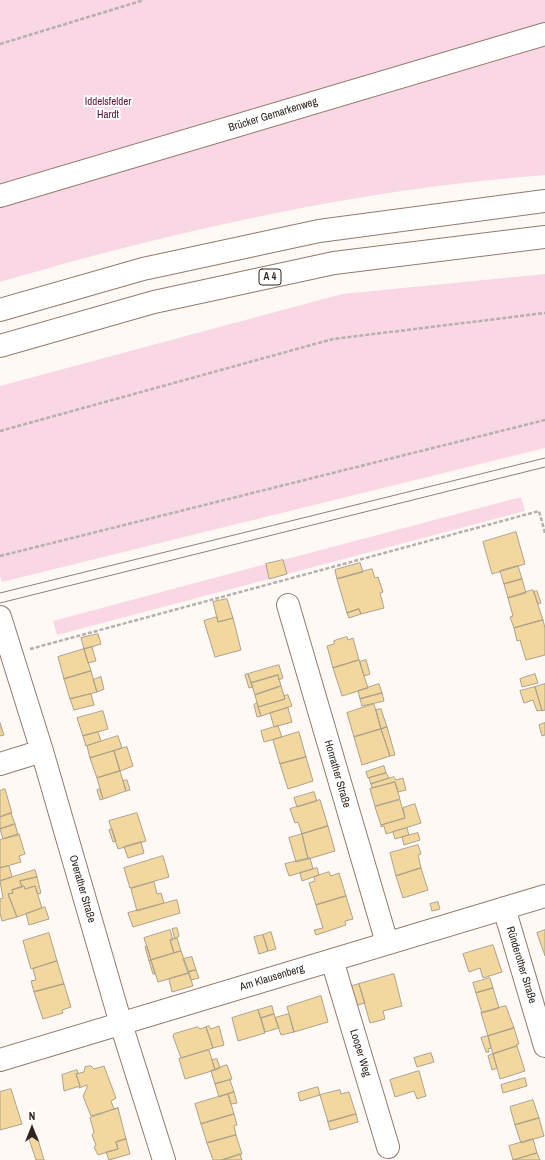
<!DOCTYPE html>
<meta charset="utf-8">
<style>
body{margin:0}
#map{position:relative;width:545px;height:1160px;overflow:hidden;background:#fff9f6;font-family:"Archivo Narrow",sans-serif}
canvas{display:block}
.north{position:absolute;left:12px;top:1108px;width:40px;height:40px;-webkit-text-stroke:3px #fff;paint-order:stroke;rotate:0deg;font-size:11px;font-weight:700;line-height:16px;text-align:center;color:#2d241d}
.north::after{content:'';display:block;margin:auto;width:14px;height:18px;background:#2d241d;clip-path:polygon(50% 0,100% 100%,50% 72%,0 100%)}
</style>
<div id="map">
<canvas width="545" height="1160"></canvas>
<div class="north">N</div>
</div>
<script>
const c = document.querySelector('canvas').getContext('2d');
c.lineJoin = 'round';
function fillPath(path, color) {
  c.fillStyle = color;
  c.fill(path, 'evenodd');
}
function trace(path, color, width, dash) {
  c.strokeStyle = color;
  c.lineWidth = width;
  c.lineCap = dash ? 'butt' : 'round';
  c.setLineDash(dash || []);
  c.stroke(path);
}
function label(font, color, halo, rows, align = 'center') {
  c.font = font + ' "Archivo Narrow",sans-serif';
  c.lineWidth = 4;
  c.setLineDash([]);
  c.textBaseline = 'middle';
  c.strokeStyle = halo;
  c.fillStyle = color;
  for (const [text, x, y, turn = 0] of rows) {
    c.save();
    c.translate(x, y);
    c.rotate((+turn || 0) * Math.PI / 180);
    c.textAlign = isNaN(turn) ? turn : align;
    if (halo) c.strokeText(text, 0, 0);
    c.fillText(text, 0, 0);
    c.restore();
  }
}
fillPath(new Path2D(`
 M0,0H545V175C361,189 177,230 0,282Z
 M545,274V448L2,582L0,576V386L342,294Z
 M521,497L525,511L287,574L283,560Z
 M266,564L269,579L57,635L53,621Z`), '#fad7e5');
const building = new Path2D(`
 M516,532L525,564L492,574L483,542Z
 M283,560L287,574L269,579L266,564Z
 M360,563L363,572L337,579L335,570Z
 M518,566L522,579L504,584L500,571Z
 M372,569L375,578L378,577L383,592L380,593L384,608L361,614L359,609L347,613L337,579Z
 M522,579L526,593L508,598L504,584Z
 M533,590L543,620L514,628L510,617L513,616L508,598Z
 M537,591L541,603L538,604L534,592Z
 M227,599L233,618L218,622L213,602Z
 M359,609L361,614L349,618L347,613Z
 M217,617L218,622L233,618L241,650L215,657L204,621Z
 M543,620L545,628V655L526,660L520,640L517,641L514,628Z
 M98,634L101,644L84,649L81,638Z
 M347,637L348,640L353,638L359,660L333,668L327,646L334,644V641Z
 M92,647L96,661L88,663L84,649Z
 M84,649L91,671L64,679L58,657Z
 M359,660L368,688L342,696L333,668Z
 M366,660L370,674L364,676L360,662Z
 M279,665L283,678L279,680L278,675L251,683L248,674Z
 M91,671L97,692L70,699L64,679Z
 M248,674L253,687L249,688L245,675Z
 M535,674L538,683L522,687L520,679Z
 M278,675L281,686L255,695L251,683Z
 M101,677L104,689L97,692L93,680Z
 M379,684L382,693L360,699L358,691Z
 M545,684V710L542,711L535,687Z
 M281,686L285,699L258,707L255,695Z
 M535,687L542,710L537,711L533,700L524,703L520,691Z
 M382,693L384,701L362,706L360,699Z
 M91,694L94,705L74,710L70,699Z
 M288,695L292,706L261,716L258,707L285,699L284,696Z
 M257,703L261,716L257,717L254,705Z
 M374,704L381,729L354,737L347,713Z
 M288,708L292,722L274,727L270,713Z
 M381,709L387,727L381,729L376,710Z
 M103,711L108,729L83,736L77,718Z
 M0,723L4,735L0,736Z
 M545,723V735L542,736L539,725Z
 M278,726L282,737L264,742L261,731Z
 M387,727L395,755L390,756L381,729Z
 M381,729L390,756L362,765L354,737Z
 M98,732L101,741L86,746L83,736Z
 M299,732L306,757L280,764L273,740Z
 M118,736L122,748L90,758L87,746Z
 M127,747L133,766L120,771L114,751Z
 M114,751L120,771L97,778L90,758Z
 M306,757L313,781L288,789L280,764Z
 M384,766L386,773L368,778L366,772Z
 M120,771L126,791L103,799L97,778Z
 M386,773L389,778L371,784L369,778Z
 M394,777L396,780L403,778L406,790L398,792L395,782L372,788L371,784Z
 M127,780L130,790L126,791L123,781Z
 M395,782L400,799L375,806L370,789Z
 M5,789L12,813L0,817V791Z
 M100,789L103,799L100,800L97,790Z
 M314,792L317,801L297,807L294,798Z
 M320,800L328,826L302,834L298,822L295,823L290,809Z
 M400,800L405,818L381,825L375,807Z
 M415,804L421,823L386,834L384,826L381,827V825L405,818L403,808Z
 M11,813L15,824L0,829V817Z
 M137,813L146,841L118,849L109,821Z
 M15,824L18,835L3,839L0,829Z
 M328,826L335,851L308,859L302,834Z
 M407,828L409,835L395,839L393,832Z
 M112,829L116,841L113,842L109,830Z
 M418,833L420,840L404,845L402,837Z
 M19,834L25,854L19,856L21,862L0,868V840Z
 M302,834L308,859L296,862L289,838Z
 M141,842L144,853L128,858L124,847Z
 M418,845L421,854L418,855L421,868L396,876L390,853Z
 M163,856L169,877L130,888L124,868Z
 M310,858L313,869L289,876L285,864Z
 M9,866L12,877L0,881V868Z
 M317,868L319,875L302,881L300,873Z
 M421,868L428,890L403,898L396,876Z
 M35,870L37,877L20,881L22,887L12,890L13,893L8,894L17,917L2,921L0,913V899L3,898L0,881Z
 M329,872L331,876L339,873L346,896L316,905L309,883L315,881L314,877Z
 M37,877L41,893L38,894L35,886L25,889L24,886L22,887L20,881Z
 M154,882L157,894L161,893L164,903L137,911L131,889Z
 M24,886L25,889L35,886L42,908L17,917L8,894L13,893L12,890Z
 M346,896L353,919L345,921L346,925L316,935L314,930L323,928L316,905Z
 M177,900L180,913L133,927L128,913Z
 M438,902L440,909L432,911L430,904Z
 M45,907L49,919L29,925L26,914Z
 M177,928L179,936L175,939L172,929Z
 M170,930L173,940H170L174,953L151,960L144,938Z
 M545,930V956L537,933Z
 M271,932L276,949L268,951L263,935Z
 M49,933L57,961L31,969L23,941Z
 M263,935L268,951L259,954L254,937Z
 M177,938L181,951L174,953L170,940Z
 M493,945L502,972L483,978L480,968L469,972L463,954Z
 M147,946L151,960L149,961L145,947Z
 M181,951L189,973L158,982L151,960Z
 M192,957L196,970L188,972L183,959Z
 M151,960L155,974H153L149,961Z
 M57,961L64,984L34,992L31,981L36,980L33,969Z
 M196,970L199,978L191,980L188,972Z
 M189,973L193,986L172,992L169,979Z
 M394,974L402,1006L383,1011L385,1019L370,1023L359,984Z
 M490,978L493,988L476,993L473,983Z
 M64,984L71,1007L62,1010L63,1013L43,1019L34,992Z
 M359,984L365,1003L351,1007L345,988Z
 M493,988L499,1008L482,1013L476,993Z
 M321,996L328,1022L294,1032L287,1007Z
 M272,1006L274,1014L261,1018L258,1010Z
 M506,1006L514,1028L488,1036L481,1013Z
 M258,1010L265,1033L238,1041L232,1018Z
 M274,1014L279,1028L265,1032L261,1018Z
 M289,1014L294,1032L281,1035L275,1018Z
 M209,1026L211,1029L219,1026L224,1045L213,1048L206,1027Z
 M198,1027L200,1029L206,1027L213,1048L181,1058L173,1036L174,1034Z
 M514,1028L519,1044H517V1046L493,1054L488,1036Z
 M488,1036L491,1048L488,1049L489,1052H486L481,1038Z
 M517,1046L525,1071L500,1079L493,1054Z
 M209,1050L215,1070L185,1079L179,1059Z
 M431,1053L434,1062L417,1067L414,1058Z
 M493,1054L497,1068L492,1070L488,1056Z
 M217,1059L220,1068L215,1070L212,1060Z
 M227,1065L232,1079L215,1084L211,1071Z
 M91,1066L94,1069L104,1066L116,1098L111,1101L114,1109L118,1108L91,1116L83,1096L87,1088V1085L79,1088L80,1086L76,1074L84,1072L85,1067Z
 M77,1070L78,1073L76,1074L80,1086L64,1091L62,1075Z
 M419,1071L426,1096L417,1099L414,1091L395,1097L390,1080Z
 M525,1078L527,1086L503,1093L501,1085Z
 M230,1080L234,1092L219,1097L215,1084Z
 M318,1087L320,1095L300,1101L298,1093Z
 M11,1089L22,1124L0,1130V1092Z
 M340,1090L341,1094L349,1092L356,1114L328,1122L320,1095Z
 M234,1092L237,1103L231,1104L228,1094Z
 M228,1094L234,1114L201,1124L195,1104Z
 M533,1100L539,1118L515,1125L510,1107Z
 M118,1108L126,1139L116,1142L118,1149L98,1155L94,1147L96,1145L92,1135L94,1132L90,1118Z
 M234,1114L237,1125L234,1126L236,1135L207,1143L201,1124Z
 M356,1114L358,1122L330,1130L328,1122Z
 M539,1118L544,1136L521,1143L515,1125Z
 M236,1135L242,1154L222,1160H213L207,1143Z
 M37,1136L44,1160H36L29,1139Z
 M126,1139L130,1154L109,1160L106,1152L118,1149L116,1142Z
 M533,1139L537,1153L513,1160L509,1146Z
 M537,1153L540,1160H514Z
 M240,1154L242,1160H222Z`);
fillPath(building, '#f2d89f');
trace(building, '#ada189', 1);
const minor = new Path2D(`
 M0,196L545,34
 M288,605L387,943
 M0,617L42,751L121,1024L164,1160
 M0,764L42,751
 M504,908L545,1046
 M332,960L388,1147
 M0,1060L545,896`);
const highway = new Path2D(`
 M0,310L143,269L319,231L545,201
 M0,346L154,302L334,263L545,237`);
trace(minor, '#927b6b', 24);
trace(highway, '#927b6b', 24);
trace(new Path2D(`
 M0,44L144,0
 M0,431L333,339L545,313
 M0,556L545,420
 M30,649L539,511L545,533`), '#b6afab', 2.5, [4, 2]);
trace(minor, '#fff', 22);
trace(highway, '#fff', 22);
trace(new Path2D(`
 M0,593L545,458
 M0,603L545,467`), '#88807b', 1);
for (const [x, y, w] of [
 [270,277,22]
]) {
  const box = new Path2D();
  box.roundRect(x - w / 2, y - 8, w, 16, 3);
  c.fillStyle = '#fff';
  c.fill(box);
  trace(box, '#2d241d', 1);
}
label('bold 10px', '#2d241d', null, [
 ["A 4",270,277]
]);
label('11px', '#581137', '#fff', [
 ["Iddelsfelder",108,102],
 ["Hardt",108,115]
]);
label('11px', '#2d241d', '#fff', [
 ["Brücker Gemarkenweg",273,115,-17],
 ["Honrather Straße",337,774,74],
 ["Overather Straße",82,889,74],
 ["Ründerother Straße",521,965,73],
 ["Am Klausenberg",272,978,-17],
 ["Looper Weg",360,1053,73]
]);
</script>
